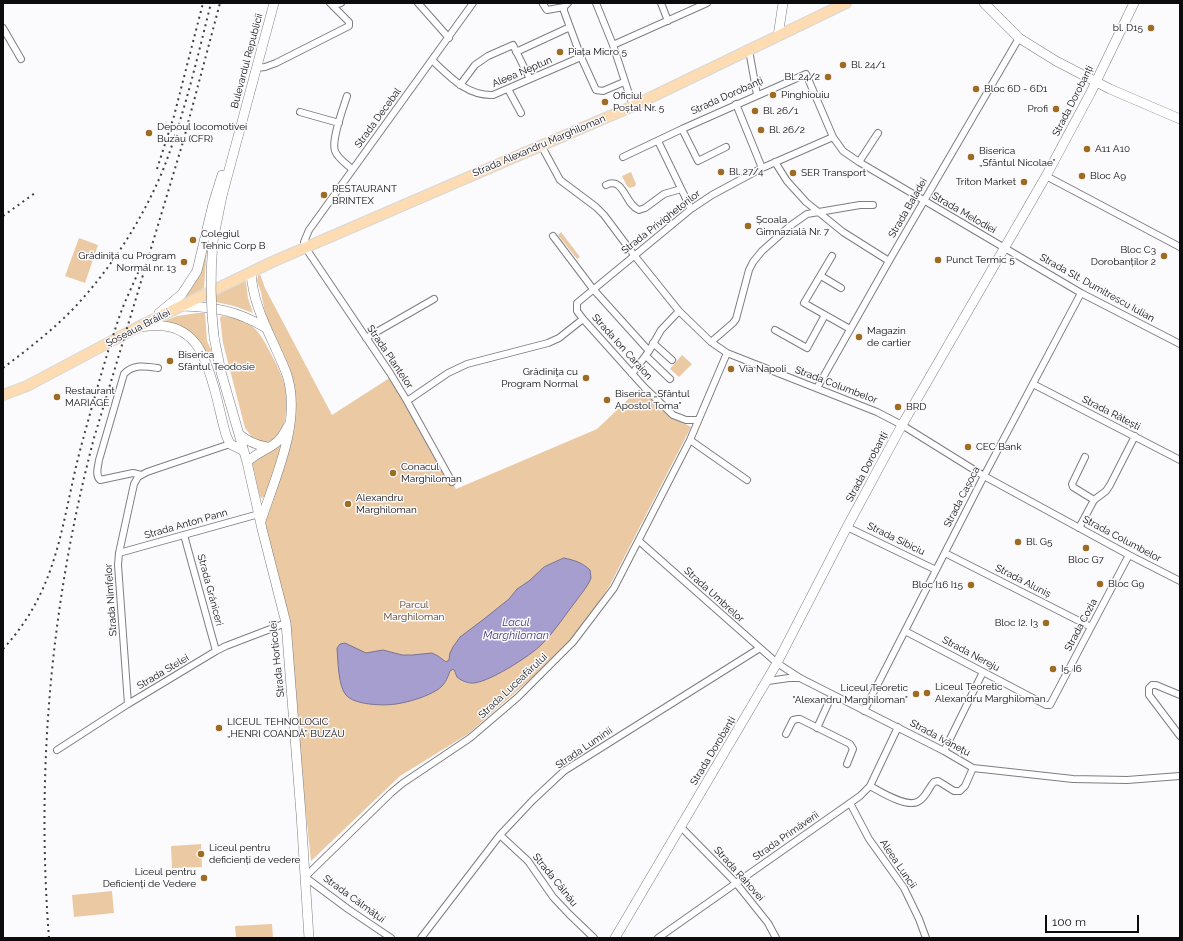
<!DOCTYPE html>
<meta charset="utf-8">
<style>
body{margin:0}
#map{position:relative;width:1183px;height:941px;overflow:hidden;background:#fbfbfe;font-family:Raleway,sans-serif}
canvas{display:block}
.frame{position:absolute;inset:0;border:4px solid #0c0c0d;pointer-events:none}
.scale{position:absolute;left:1045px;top:915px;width:94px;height:18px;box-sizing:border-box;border:2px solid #0c0c0d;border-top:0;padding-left:5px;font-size:12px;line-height:14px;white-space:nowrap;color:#0c0c0d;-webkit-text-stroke:3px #fbfbfe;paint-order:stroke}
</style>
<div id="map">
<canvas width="1183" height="941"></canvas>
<div class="frame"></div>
<div class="scale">100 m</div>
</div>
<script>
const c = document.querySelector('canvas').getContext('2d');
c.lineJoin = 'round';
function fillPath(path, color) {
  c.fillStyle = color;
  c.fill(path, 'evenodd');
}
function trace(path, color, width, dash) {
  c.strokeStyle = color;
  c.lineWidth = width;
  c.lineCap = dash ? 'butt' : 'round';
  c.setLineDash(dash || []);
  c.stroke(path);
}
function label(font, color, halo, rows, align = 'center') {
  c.font = font + ' Raleway,sans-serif';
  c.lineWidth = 3;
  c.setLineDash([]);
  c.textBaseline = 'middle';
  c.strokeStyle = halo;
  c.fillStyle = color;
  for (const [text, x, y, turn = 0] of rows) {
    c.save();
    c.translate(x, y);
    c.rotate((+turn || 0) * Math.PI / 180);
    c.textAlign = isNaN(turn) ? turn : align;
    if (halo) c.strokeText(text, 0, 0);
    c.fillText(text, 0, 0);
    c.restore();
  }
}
fillPath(new Path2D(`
 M631,172L636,184L635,186L630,188L627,186L622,176Z
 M208,232L204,288L185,298L183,297Z
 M561,232L580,257L577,259L558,235Z
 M79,238L98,245L85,283L65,276Z
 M260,274L265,288L332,415L391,377L456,489L597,429L639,389L650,395L673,417L691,427L610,585L573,642L468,734L400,776L311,861L286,623L262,529L291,406L280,359L264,308L261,292L257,281L258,276Z
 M244,281L246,282L248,298L253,313L234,306L216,302V295Z
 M197,313H205L207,341L215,358L219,378L212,357L205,351L199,341L162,322L177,316Z
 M221,316C232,317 244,320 253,327C260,333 266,344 270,352C283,376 290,391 285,419C284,425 283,431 279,436C276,439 270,442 266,444L255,441L245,428L223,343L220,318Z
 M682,355L692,364L679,377L670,369Z
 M283,444L265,497L261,498L259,493L252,461C262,454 274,450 283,444Z
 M201,844L202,867L172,868L171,846Z
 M112,891L114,913L74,917L72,895Z
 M272,924L273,938H236L235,926Z`), '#ebcaa3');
const water = new Path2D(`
 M564,558C574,560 583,563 590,570L591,578C588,586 581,594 576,601C565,615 555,631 542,644C532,655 485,685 471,683C467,683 460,680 457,677C455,673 456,672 453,669L450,671C447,679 445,685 437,690C426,697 409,702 396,704C384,706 354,705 346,695C338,686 338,660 337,648L340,644L345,643L366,653L383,650L402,655H412L432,653L438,656L446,662L449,660L450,653L453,647L460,637L484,619L509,599L517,589L529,581L544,567Z`);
fillPath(water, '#a79ed0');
trace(water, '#787296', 1);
const street = new Path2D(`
 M418,3L449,38
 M568,3L564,7V11L581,57L596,90L603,91L624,82
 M596,3L613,45L633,106
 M661,3L668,21
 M543,4L547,10L564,7
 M333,6L341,3
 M3,28L21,59
 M613,45L707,3
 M749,50L757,95
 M516,52L570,27
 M432,60C450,77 467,96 493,95L581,57
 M257,68L265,67L276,63L349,26V22L330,3
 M460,85L475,65L488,56L513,45L530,79
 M508,89L521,113
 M347,96C343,109 331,140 335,151C338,159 347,164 352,169
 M736,104L762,168
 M300,112L339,123
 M682,129L698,161L726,147
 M658,141L691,209
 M541,145L560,180L596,207L604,215L634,255L679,311L711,342L727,353L877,412L902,425L984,476L1129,555L1180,581
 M623,157L682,129L806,74L833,137L843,151L859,162L1081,293L1180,344
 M775,162L787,181L806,202L843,232L889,261
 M859,162L878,133
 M1046,176L1180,247
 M606,185C624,176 625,205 639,210L645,208L664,194L681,189
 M553,236L593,289L649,351
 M832,256L804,303L850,329
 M821,276L841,288
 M775,330L807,348L825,315
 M366,338L434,299
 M711,342L733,323L736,319L749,270L753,262L762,251L790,226L807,214L860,205H873
 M653,343L672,360
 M646,356L670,379
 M632,374L649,351L661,330L679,311
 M1033,384L1180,460
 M817,388L889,261L1019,38
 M407,401L448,373L467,364L548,343L559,338L583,319
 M698,420H686L673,415L644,387L583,319L577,311V303L691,209L712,195L762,168L833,137
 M690,440L747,480
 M1085,457L1072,484L1073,487L1094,500
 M141,475L133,473L100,480C95,475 98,467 99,460L124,374C133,364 145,366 158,368
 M452,482L407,401L390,373L305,247L304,242L309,230L473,3
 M847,527L936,570
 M1079,528L1094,500L1106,491L1110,485L1135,436
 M184,535L216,651
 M639,541L777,663L800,678L944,751L973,768L1073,779L1127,780L1180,776
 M119,553L259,514
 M945,553L1091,627
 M905,631L1046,705H1050L1129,555
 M768,681L789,678H800
 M1180,695L1156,685H1152L1149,688V695L1180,736
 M128,704L118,565L119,553L134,484L138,477L147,472L230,444
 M864,711L984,476L1081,293
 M817,728L832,695
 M786,734L793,720L798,719H800L850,744L853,749L847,764
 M57,750L128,704L216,651L226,646L286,623
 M944,751L983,672
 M870,786C881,792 908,809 919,801C926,797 929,787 934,782L938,781L954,791H960L965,786L973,768
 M850,803L869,839L904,888L919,919L926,938
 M681,827L736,883L768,923L776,938
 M500,835L528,861L553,897L569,914L594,938
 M391,938L348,909L305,877L391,793L403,783L470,738L518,697L573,642L614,588L690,440L727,353
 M421,938L500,835L533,800L564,771L760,648
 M658,938L860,796L870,786L898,727`);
const secondary = new Path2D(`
 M984,3L1019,38L1056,61L1110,89L1180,119
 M778,36L783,3
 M213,241L222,196L274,3
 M251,272C253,310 274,340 287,375C302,422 275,477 261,521
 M180,306C214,307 236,310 266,328
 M159,313L182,294L197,271L213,204L222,175
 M139,327C147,326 156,325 164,326C199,330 207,363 215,391C219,406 222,421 226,435L230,444L244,451
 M214,337L221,372L247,462L262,529L286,623L301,814L309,938
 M239,434C248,442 256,445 267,447
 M247,462C256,453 267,450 277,442C282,438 285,432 288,426
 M615,938L777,663L847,527L902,425L1046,176L1091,92L1134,3`);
const primary = new Path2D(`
 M3,395L27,386L138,327L272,262L633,106L846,3`);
trace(street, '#7e7d82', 8);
trace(secondary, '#7e7d82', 10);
trace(primary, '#d8d8d8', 12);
trace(street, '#fff', 6);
trace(secondary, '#fff', 9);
trace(primary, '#fddcb3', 10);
trace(new Path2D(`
 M157,169L174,116L203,3
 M3,216L35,193
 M3,368C28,349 53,330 75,307C112,267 142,220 163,170C184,116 197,59 211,3
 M3,649C61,586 61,520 82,443C94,399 106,355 121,312C127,296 135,281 141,265
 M49,938C36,770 51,601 94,438L183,142L220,3`), '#404042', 2, [2, 4]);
const secondaryBridge = new Path2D(`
 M213,241C210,276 210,302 214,337`);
trace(secondaryBridge, '#7e7d82', 10, []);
trace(secondaryBridge, '#fff', 9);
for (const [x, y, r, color] of [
 [1151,28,4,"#9e6b21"],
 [560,52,4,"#9e6b21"],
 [843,65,4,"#9e6b21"],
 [828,77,4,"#9e6b21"],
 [976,89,4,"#9e6b21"],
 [773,95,4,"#9e6b21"],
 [605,102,4,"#9e6b21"],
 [1056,109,4,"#9e6b21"],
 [755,111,4,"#9e6b21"],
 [761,130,4,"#9e6b21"],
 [149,133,4,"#9e6b21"],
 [1087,149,4,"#9e6b21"],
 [971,157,4,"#9e6b21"],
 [721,172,4,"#9e6b21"],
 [793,173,4,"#9e6b21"],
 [1082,176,4,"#9e6b21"],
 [1024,182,4,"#9e6b21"],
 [324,195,4,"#9e6b21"],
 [748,226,4,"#9e6b21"],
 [193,240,4,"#9e6b21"],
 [1164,256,4,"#9e6b21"],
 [938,260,4,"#9e6b21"],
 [184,262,4,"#9e6b21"],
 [859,337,4,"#9e6b21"],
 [170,361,4,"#9e6b21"],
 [731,369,4,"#9e6b21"],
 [586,378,4,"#9e6b21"],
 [57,397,4,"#9e6b21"],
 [607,400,4,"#9e6b21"],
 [898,407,4,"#9e6b21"],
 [968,447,4,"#9e6b21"],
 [393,473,4,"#9e6b21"],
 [348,504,4,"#9e6b21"],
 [1018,542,4,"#9e6b21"],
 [1086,548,4,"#9e6b21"],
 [1100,584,4,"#9e6b21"],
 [971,585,4,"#9e6b21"],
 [1046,623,4,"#9e6b21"],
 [1053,669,4,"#9e6b21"],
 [927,693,4,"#9e6b21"],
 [916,694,4,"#9e6b21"],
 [219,728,4,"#9e6b21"],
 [201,854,4,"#9e6b21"],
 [204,878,4,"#9e6b21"]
]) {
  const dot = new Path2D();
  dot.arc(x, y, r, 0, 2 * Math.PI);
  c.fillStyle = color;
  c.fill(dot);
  trace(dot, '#fbfbfe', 1.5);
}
label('10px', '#0c0c0d', '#fbfbfe', [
 ["bl. D15",1143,28,"right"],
 ["Piața Micro 5",568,52],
 ["Bl. 24/1",851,65],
 ["Bl. 24/2",820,77,"right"],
 ["Bloc 6D - 6D1",984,89],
 ["Pinghiouiu",781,95],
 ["Oficiul",613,96],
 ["Poștal Nr. 5",613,108],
 ["Profi",1048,109,"right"],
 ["Bl. 26/1",763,111],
 ["Depoul locomotivei",157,127],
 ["Buzău (CFR)",157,139],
 ["Bl. 26/2",769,130],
 ["A11 A10",1095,149],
 ["Biserica",979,151],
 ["„Sfântul Nicolae\"",979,163],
 ["Bl. 27/4",729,172],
 ["SER Transport",801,173],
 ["Bloc A9",1090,176],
 ["Triton Market",1016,182,"right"],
 ["RESTAURANT",332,189],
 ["BRINTEX",332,201],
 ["Școala",756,220],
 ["Gimnazială Nr. 7",756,232],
 ["Colegiul",201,234],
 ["Tehnic Corp B",201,246],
 ["Bloc C3",1156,250,"right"],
 ["Dorobanților 2",1156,262,"right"],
 ["Grădinița cu Program",176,256,"right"],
 ["Normal nr. 13",176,268,"right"],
 ["Punct Termic 5",946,260],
 ["Magazin",867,331],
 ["de cartier",867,343],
 ["Biserica",178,355],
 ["Sfântul Teodosie",178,367],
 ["Via Napoli",739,369],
 ["Grădiniţa cu",578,372,"right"],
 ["Program Normal",578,384,"right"],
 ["Restaurant",65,391],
 ["MARIAGE",65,403],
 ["Biserica „Sfântul",615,394],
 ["Apostol Toma\"",615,406],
 ["BRD",906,407],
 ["CEC Bank",976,447],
 ["Conacul",401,467],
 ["Marghiloman",401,479],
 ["Alexandru",356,498],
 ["Marghiloman",356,510],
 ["Bl. G5",1026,542],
 ["Bloc G7",1086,560,"center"],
 ["Bloc G9",1108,584],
 ["Bloc I16 I15",963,585,"right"],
 ["Bloc I2. I3",1038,623,"right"],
 ["I5. I6",1061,669],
 ["Liceul Teoretic",935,687],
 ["Alexandru Marghiloman",935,699],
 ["Liceul Teoretic",908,688,"right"],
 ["\"Alexandru Marghiloman\"",908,700,"right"],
 ["LICEUL TEHNOLOGIC",227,722],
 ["„HENRI COANDĂ” BUZĂU",227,734],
 ["Liceul pentru",209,848],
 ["deficienți de vedere",209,860],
 ["Liceul pentru",196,872,"right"],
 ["Deficienți de Vedere",196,884,"right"]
], 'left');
label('10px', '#0c0c0d', '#fbfbfe', [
 ["Bulevardul Republicii",247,61,-75],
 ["Aleea Neptun",522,72,-23],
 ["Strada Dorobanți",727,96,-24],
 ["Strada Dorobanți",1073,101,-63],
 ["Strada Decebal",378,118,-54],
 ["Strada Alexandru Marghiloman",539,146,-23],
 ["Strada Baladei",908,208,-60],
 ["Strada Melodiei",964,213,30],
 ["Strada Privighetorilor",661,222,-38],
 ["Strada Slt. Dumitrescu Iulian",1097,288,29],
 ["Șoseaua Brăilei",138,328,-27],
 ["Strada Ion Caraion",622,347,48],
 ["Strada Plantelor",390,357,56],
 ["Strada Columbelor",836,385,21],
 ["Strada Rătești",1111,413,27],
 ["Strada Dorobanți",867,467,-62],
 ["Strada Cașoca",962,497,-63],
 ["Strada Anton Pann",186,524,-16],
 ["Strada Sibiciu",896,539,26],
 ["Strada Columbelor",1122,539,28],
 ["Strada Aluniș",1023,581,27],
 ["Strada Grăniceri",210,590,75],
 ["Strada Umbrelor",714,595,42],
 ["Strada Nimfelor",111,600,-94],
 ["Strada Cozia",1081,625,-62],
 ["Strada Nereju",971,654,28],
 ["Strada Horticolei",277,659,-96],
 ["Strada Stelei",163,672,-31],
 ["Strada Luceafărului",513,686,-43],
 ["Strada Ivănețu",940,738,28],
 ["Strada Luminii",584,748,-34],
 ["Strada Dorobanți",713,751,-59],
 ["Strada Primăverii",786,836,-35],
 ["Aleea Luncii",898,864,56],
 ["Strada Rahovei",739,874,48],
 ["Strada Câlnău",555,880,51],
 ["Strada Călmățui",354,899,36]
]);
label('10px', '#533916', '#fbfbfe', [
 ["Parcul",414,605],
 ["Marghiloman",414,617]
]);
label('italic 11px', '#483775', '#fbfbfe', [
 ["Lacul",516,623],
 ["Marghiloman",516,636]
]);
</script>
